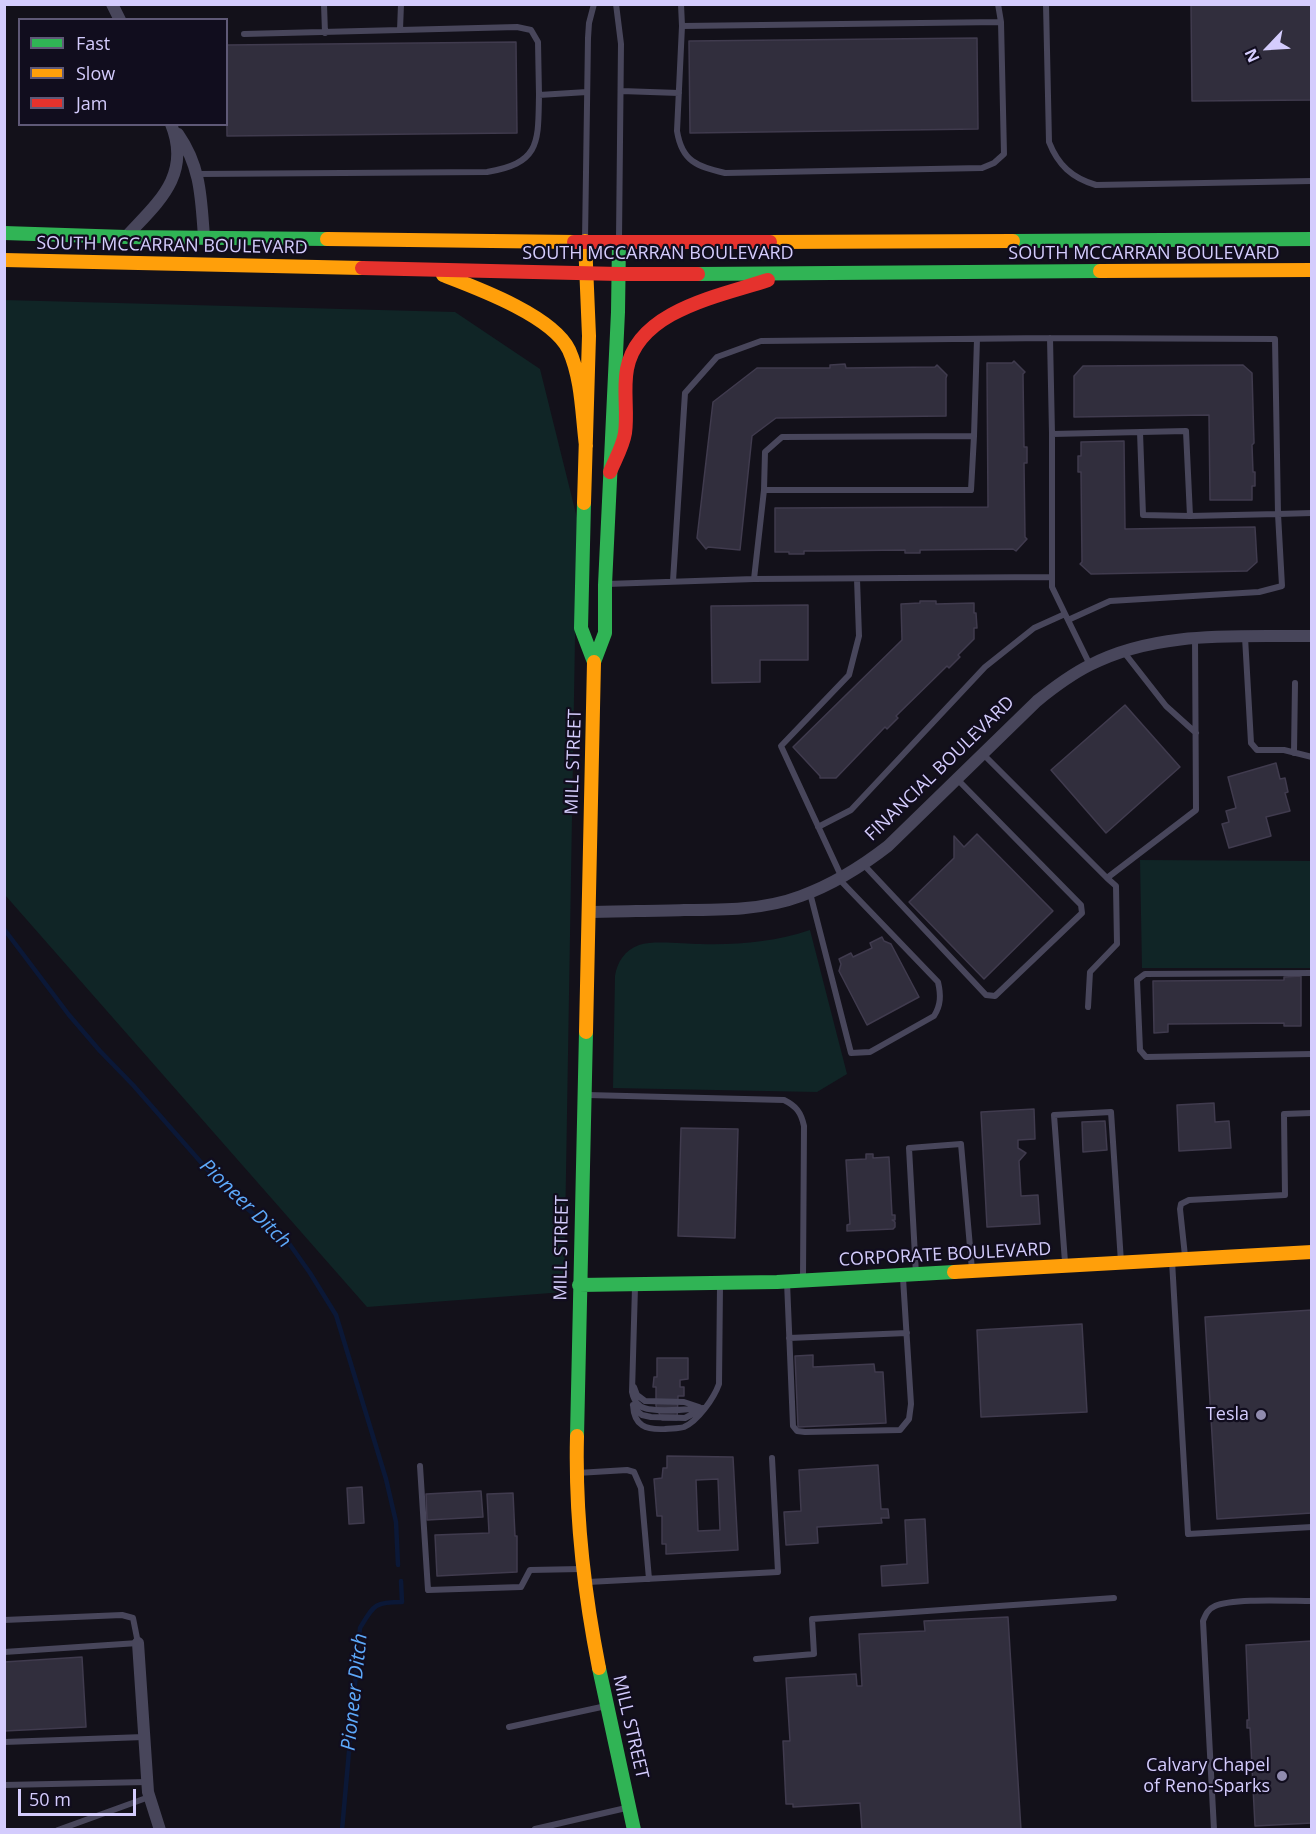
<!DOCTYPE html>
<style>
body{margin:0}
#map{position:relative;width:1316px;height:1834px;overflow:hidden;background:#13111a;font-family:"Open Sans",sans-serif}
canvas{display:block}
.frame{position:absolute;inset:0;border:6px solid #d4ccfd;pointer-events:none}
.legend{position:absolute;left:18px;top:18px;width:210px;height:108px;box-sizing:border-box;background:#110d1e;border:2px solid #5f5977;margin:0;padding:8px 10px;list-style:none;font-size:18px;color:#d4ccfd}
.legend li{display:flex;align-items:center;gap:12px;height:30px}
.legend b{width:30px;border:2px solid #5f5977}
.north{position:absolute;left:1238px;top:18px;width:60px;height:60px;-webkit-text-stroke:4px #110d1e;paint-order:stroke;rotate:245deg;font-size:16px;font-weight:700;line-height:24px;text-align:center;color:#d4ccfd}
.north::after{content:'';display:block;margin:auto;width:21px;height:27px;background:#d4ccfd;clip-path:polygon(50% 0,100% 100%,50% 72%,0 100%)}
.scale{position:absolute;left:18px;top:1789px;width:118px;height:27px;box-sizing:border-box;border:3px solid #d4ccfd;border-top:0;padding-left:8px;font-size:18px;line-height:21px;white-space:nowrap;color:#d4ccfd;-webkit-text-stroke:4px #110d1e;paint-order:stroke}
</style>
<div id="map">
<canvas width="1316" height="1834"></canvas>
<div class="frame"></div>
<ul class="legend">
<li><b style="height:8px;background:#30b455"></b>Fast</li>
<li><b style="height:8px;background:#ff9f0a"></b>Slow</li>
<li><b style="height:8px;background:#e5322d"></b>Jam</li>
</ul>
<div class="north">N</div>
<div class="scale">50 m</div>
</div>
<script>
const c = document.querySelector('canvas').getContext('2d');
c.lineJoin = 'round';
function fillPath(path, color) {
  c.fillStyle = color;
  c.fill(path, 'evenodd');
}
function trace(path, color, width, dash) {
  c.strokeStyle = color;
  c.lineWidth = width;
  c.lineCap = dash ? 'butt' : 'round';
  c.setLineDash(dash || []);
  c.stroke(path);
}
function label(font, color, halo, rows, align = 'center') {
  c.font = font + ' "Open Sans",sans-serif';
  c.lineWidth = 4.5;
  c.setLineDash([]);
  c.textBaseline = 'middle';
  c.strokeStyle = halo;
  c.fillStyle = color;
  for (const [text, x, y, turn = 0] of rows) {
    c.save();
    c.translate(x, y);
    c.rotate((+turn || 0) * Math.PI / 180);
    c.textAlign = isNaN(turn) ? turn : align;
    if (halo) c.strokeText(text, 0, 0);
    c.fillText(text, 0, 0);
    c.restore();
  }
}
fillPath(new Path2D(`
 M4,300L455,312L540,369L577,518L564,1292L367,1307L5,895Z
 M1140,860L1311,861V968H1142Z
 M810,930L847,1074L817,1092L613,1088L615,976C617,962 625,950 639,945C654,940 684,944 700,944C738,945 774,942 810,930Z`), '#102526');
trace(new Path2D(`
 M4,929L69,1015L100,1051L133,1085L228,1193L288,1242L310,1273L336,1315L386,1479L396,1522L398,1565
 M342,1830L360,1628C374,1605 374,1602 402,1602L401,1581`), '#0b1837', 4.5);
const building = new Path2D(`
 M1191,4H1312V100L1192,101Z
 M977,38L978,129L690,133L689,41Z
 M516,42L517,133L227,136L226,45Z
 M1014,361L1025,372L1023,374L1024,447H1027V463H1024L1025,537L1027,539L1016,551L1013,549L920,550V553H905V550L820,551H804V554H789V552H775V508L988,507L987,363H1012Z
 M845,364L846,368L935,367L937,365L947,375L946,378V416L776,418L752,436L740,550L708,547L706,549L697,538L713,402L757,368H830V365Z
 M1243,365L1252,373L1254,443L1252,445L1253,472H1255V486H1252V500H1210L1209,415L1074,417V376L1083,366Z
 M1124,441L1125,529L1255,527L1257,562L1247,571L1091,574L1080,564L1082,562L1081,472H1078V456H1081V442Z
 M920,601H936V604L974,603V613H976L977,628H974V639L958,655L960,657L949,668L947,666L896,716L898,718L887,729L885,727L836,778H820V776L793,747L902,640L901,604L920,603Z
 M808,605V660H760V682L712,683L711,606Z
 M1125,705L1180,767L1106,833L1051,770Z
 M1276,763L1280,779L1285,778L1288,792L1285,793L1290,811L1266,817L1271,836L1229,848L1222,824L1229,822L1226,811L1236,808L1228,777Z
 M977,834L1053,911L984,979L909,902L954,858V836L964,847Z
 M882,937L884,941L891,944L919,997L867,1025L839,971L841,964L839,959L851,953L853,957L872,948L870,943Z
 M1301,976V1026H1284V1023L1168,1024V1032L1154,1033L1153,981L1284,980V977Z
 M1214,1103L1215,1122L1229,1121L1231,1148L1179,1151L1177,1105Z
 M1034,1109L1035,1139L1018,1140V1148L1026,1153L1019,1161L1021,1196L1038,1195L1040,1224L987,1227L981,1112Z
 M1105,1121L1107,1150L1083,1152L1082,1122Z
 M681,1128L738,1129L735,1238L678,1236Z
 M866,1154H873V1158L889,1157L892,1215H895V1220H892L895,1222V1227L893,1229L847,1231V1225L850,1224L846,1160L866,1159Z
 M1312,1310V1513L1217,1519L1205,1317Z
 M1082,1324L1087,1412L981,1417L977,1330Z
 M813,1355V1367L874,1364L875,1372H883L886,1423L798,1427L795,1356Z
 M657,1358H688V1379L680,1380V1387H684V1396H678L677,1420H662L656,1406V1387H653L654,1377H657Z
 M667,1456L733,1457L738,1550L666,1554V1544H662V1516H657L654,1479L662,1478L663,1468H667ZM718,1479L720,1530L698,1531L696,1480Z
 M878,1465L881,1509H888L889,1518H881L882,1523L817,1527L818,1543L786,1545L784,1512L801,1511L799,1470Z
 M362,1487L364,1523L349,1524L347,1488Z
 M481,1491L483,1517L427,1520L426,1494Z
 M513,1493L515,1536H517V1572L437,1576L435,1535L489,1533L487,1494Z
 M925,1519L928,1583L882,1586L881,1566L907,1564L905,1520Z
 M1008,1617L1021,1830H862L860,1803L793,1807V1804H786L783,1741H790L786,1678L856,1674L857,1686H862L859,1634L925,1631L924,1621Z
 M1312,1641V1823L1255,1826L1250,1728H1247V1720H1249L1246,1645Z
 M82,1657L86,1727L4,1731V1662Z`);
fillPath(building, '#312e3d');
trace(building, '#403b4e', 1.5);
trace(new Path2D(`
 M324,4L325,33
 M616,4L621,44L619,239
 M681,4L682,26L677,131C682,162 697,166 725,173L982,168L994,163L1004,154L1001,22L998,4
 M1046,4L1049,142C1058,165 1072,178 1096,185L1312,181
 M682,26L1001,22
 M400,30L401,4
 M244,34L517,27L531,30L538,42L539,95L587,92
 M621,91L679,93
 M198,174L487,172C541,163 538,142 539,95
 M585,240L588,38L589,23L594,4
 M1140,432L1143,515L1190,516
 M1052,434L1050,338L1275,339L1278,514L1190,516L1186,431L1052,434V587L1068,620
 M974,436L977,339
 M764,490L765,452L782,437L974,436L971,490H764L754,579L1052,577
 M673,581L685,393L717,357L761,341L1050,338
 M607,584L754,579
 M1245,637L1251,743L1257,750H1284L1312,757
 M1123,651L1166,706L1196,733
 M1090,665L1068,620L1110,601L1259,592L1282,586L1278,514L1312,513
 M1294,753L1295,683
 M983,754L1107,878L1196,810L1195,638
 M818,827L851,810L985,667L1034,628L1065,614
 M864,865L986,995L995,996L1082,913L1081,905L957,779
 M842,878L781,746L849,675L859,636L857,579
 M810,893L851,1053L870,1052L934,1016C941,1005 941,995 938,982L839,879
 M1312,973L1145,974L1137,980L1140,1050L1146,1057L1312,1054
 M1088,1007L1090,972L1117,944L1116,886L1107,878
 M587,1095L784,1100C796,1106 801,1112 804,1126L803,1277
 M1185,1256L1180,1209L1181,1204L1189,1200L1285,1195L1284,1114L1312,1113
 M1172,1261L1188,1534L1312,1527
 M1065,1262L1054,1115L1111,1112L1121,1262
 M916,1274L909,1148L961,1144L972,1270
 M787,1282L793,1426L797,1431L805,1432L900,1430L909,1419L911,1404L903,1278
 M635,1287L632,1392C633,1397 635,1402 639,1405C647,1414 690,1409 703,1408
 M789,1338L907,1333
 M634,1387L637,1395L645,1401L684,1402L699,1407
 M633,1405C634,1426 646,1430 665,1429C671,1428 678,1429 684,1427C698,1421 714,1398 719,1384L720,1286
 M633,1405L636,1410L642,1415L651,1417L685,1418L700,1410
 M420,1466L428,1590L521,1587L530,1570L581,1569
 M577,1473L627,1470L634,1472L641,1488L649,1579
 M588,1582L778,1572L772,1458
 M4,1620L122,1615L133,1618L138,1643L4,1652
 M756,1659L814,1654L812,1619L1114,1598
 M509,1727L606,1706
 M4,1742L144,1737
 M4,1785L147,1782
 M535,1829L626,1808
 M58,1830L149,1797
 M1214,1830L1203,1621C1206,1614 1208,1609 1215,1606C1232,1598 1289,1601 1312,1601`), '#48465b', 6);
trace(new Path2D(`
 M112,4L120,20
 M178,134C201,167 201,198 204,237
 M126,237C157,203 192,176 171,124
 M588,912C620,911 652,911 684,910C723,910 764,910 801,896C834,884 861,867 888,846L1037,701C1053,688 1070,675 1090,665C1158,630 1237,637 1312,636
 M138,1643L148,1792L160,1830`), '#48465b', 12);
trace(new Path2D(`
 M4,233L126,237L327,239
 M1013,241L1312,239
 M698,274L1100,271
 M584,503L581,628L594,662
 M594,662L605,633V585L618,312L619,242
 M579,1285L777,1282L954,1272
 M577,1436L586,1032
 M599,1668L634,1830`), '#30b455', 14);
trace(new Path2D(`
 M327,239L574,242
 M770,242L1013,241
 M4,260L362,268
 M1100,271L1312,270
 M443,275C477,288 553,316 569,350C582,379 582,414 586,446
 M584,503L589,336L585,241
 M586,1032L594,662
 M954,1272L1312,1252
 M577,1436C575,1514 584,1592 599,1668`), '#ff9f0a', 14);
trace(new Path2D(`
 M574,242H770
 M362,268L619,274H698
 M610,472C615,460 623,446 625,433C628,412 623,390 627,369C638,310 720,296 768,280`), '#e5322d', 14);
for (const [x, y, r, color] of [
 [1261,1415,6,"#908bae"],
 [1282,1776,6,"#908bae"]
]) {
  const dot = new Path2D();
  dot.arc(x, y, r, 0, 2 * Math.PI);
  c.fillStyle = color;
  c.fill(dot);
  trace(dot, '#110d1e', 2);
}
label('18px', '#d4ccfd', '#110d1e', [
 ["SOUTH MCCARRAN BOULEVARD",172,246,1],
 ["SOUTH MCCARRAN BOULEVARD",658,254],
 ["SOUTH MCCARRAN BOULEVARD",1144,254],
 ["MILL STREET",574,762,-88],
 ["FINANCIAL BOULEVARD",940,769,-44],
 ["MILL STREET",562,1248,-89],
 ["CORPORATE BOULEVARD",945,1255,-3],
 ["MILL STREET",630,1727,77]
]);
label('18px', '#d4ccfd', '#110d1e', [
 ["Tesla",1249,1415],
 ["Calvary Chapel",1270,1766],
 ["of Reno-Sparks",1270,1787]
], 'right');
label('italic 20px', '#5da9fa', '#110d1e', [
 ["Pioneer Ditch",245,1204,44],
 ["Pioneer Ditch",355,1692,-84]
]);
</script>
